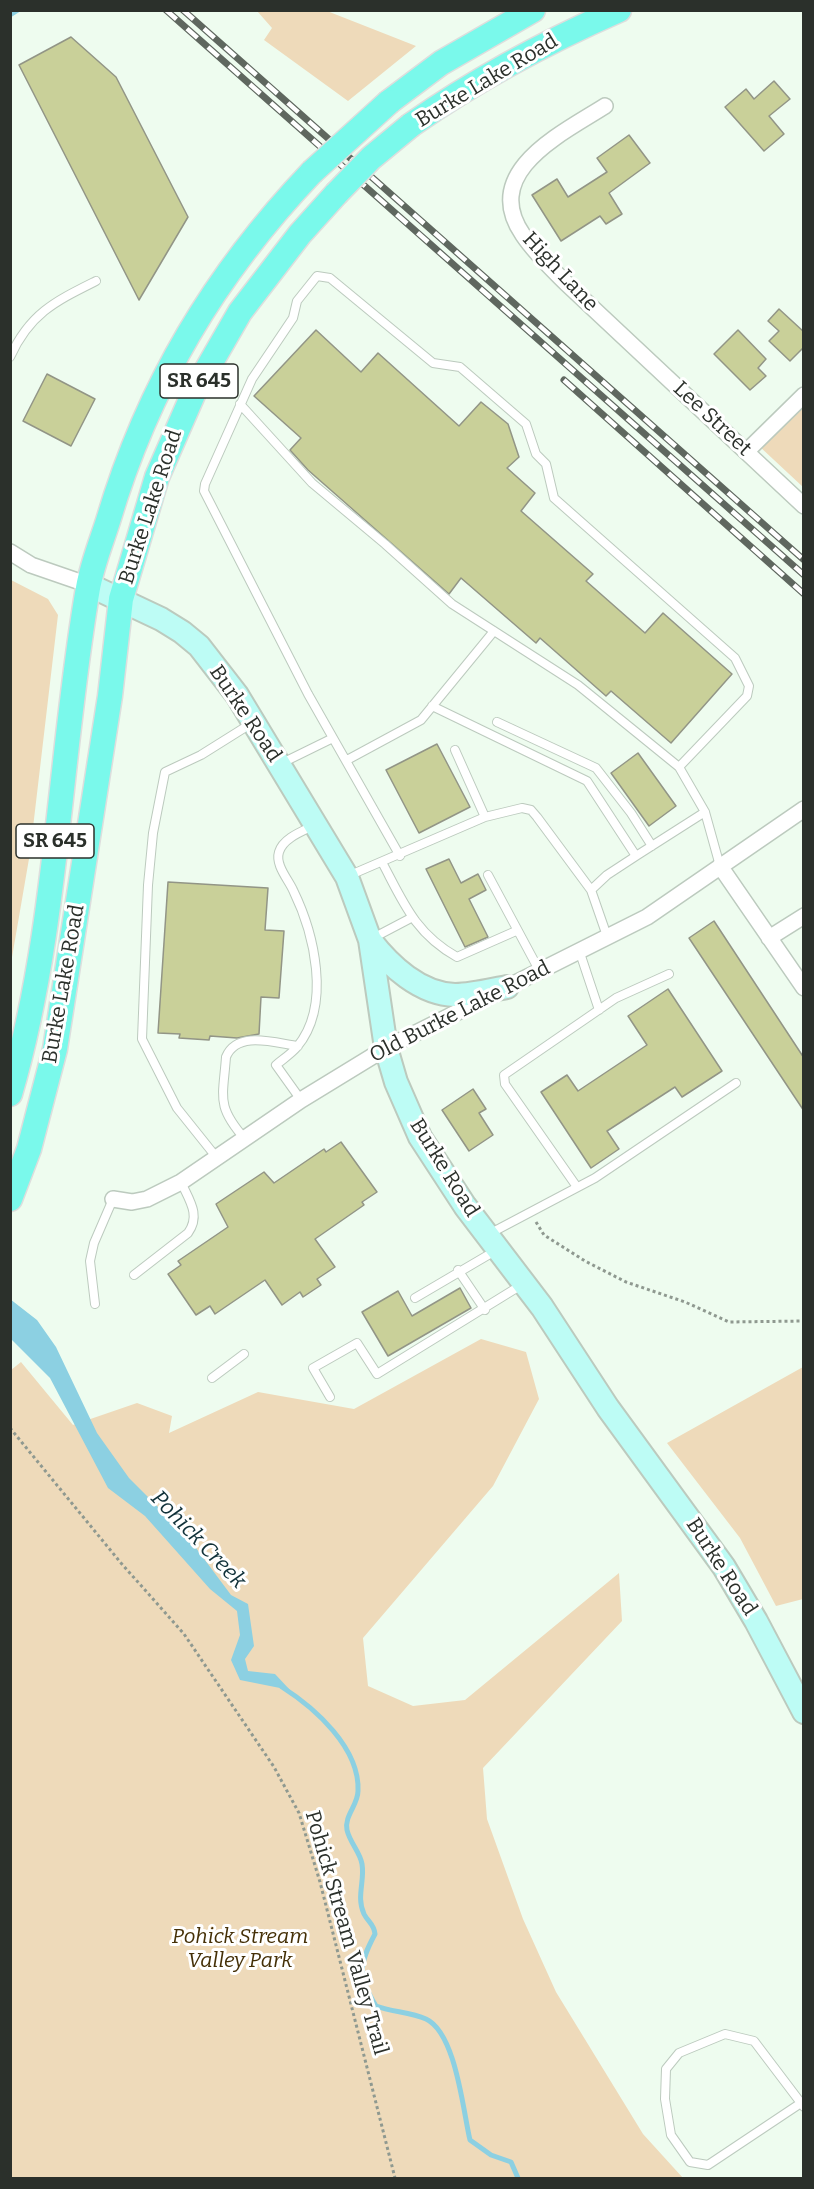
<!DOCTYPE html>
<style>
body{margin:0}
#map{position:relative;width:814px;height:2189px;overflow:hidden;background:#eefcef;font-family:Bitter,serif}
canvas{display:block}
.frame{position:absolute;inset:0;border:12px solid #2b302b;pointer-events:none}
</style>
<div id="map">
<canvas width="814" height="2189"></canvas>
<div class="frame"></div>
</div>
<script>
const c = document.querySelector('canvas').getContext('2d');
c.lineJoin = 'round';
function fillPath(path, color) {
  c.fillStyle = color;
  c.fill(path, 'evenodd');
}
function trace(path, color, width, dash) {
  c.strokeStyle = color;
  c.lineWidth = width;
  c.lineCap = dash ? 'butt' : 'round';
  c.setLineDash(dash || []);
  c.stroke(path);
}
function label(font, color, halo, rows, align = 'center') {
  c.font = font + ' Bitter,serif';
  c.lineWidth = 6;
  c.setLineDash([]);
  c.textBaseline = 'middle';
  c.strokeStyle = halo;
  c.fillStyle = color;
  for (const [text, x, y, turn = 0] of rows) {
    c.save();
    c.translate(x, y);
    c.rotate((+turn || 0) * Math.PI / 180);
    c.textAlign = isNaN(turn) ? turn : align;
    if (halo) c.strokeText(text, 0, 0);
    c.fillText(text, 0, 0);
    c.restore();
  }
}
fillPath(new Path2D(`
 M257,11H327L416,46L348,101L264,40L272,28Z
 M803,407V487L759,446Z
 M11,580L48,599L58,615L30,853L11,963Z
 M481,1339L526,1352L539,1399L493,1486L363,1638L368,1686L413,1706L465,1700L619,1573L622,1621L483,1768L487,1819L523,1919L556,1992L643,2134L683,2178H11V1370L21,1362L73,1425L137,1403L172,1416L169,1433L258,1392L354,1409Z
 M803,1367V1599L776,1606L740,1538L667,1443Z`), '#eedaba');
fillPath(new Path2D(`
 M10,1299L37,1320L56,1347L97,1433L129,1478L187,1536L231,1595L248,1604L254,1646L245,1659L248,1671L275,1674L290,1690L240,1680L231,1660L240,1635L237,1611L210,1589L145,1516L108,1488L50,1378L11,1339Z`), '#8cd0e2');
trace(new Path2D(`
 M10,15L18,10
 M282,1687C315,1708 360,1748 358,1791C358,1805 344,1816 347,1830C350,1843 360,1852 362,1864C365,1881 356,1897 364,1914C368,1922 374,1924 375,1934C359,1964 357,1975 376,2006C392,2012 410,2012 426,2019C456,2033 463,2111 470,2140L491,2155L511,2162L518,2178`), '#8cd0e2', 5);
const building = new Path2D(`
 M71,37L116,77L188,217L139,300L19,65Z
 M774,81L790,99L769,116L784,134L764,151L725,107L746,89L754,99Z
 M629,135L650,163L609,193L622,214L606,224L600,216L561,241L532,195L557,179L568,197L607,172L597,158Z
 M779,309L804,332V347L790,361L769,341L779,331L768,321Z
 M316,330L361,372L378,353L459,426L481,402L508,424L519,457L507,468L535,493L521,511L593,574L586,581L645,633L663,613L732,674L671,743L611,691L606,696L540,638L536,643L461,578L449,594L308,470L290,450L301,438L254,396Z
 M738,330L766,359L758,368L766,376L750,390L714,354Z
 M47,374L95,399L71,446L23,421Z
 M437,744L470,807L419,833L386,770Z
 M638,753L676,806L649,826L611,773Z
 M449,859L461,883L478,874L486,890L469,899L488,937L465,947L426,869Z
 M168,882L268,888L265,930L284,931L279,998L261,997L259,1034L237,1038L210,1036L209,1040L179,1038L180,1034L158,1033Z
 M714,921L804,1058V1111L689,938Z
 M668,989L722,1071L682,1097L675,1087L607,1131L619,1149L591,1168L541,1092L567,1075L578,1091L647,1045L628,1016Z
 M473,1089L486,1109L479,1113L493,1135L469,1151L442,1110Z
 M341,1142L377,1192L362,1202L364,1205L315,1239L335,1267L317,1279L321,1285L303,1297L300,1292L282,1305L265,1280L215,1314L210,1306L196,1315L168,1274L181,1265L178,1261L228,1227L216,1204L264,1172L274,1183L324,1149L326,1152Z
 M460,1288L471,1308L388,1356L362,1312L398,1291L412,1316Z`);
fillPath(building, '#c9d099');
trace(building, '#929586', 1.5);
const lane = new Path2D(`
 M10,357C30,313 56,301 96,281
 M240,404L312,483L385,544L452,604L578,685L679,767L705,812L720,866
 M432,706L587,781L636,856L705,812
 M497,722L596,768L631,813L652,846
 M455,750L485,817
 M347,760L421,720L494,631
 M280,764L333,738
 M400,856L308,694L204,491L205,484L252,379L293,318L297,301L317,276L330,278L433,363L460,367L526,424L536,454L546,464L554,498L735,658L749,686L747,696L679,767
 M383,864C404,904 416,934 457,957L516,931
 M488,875L539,970
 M348,876L485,817L522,808L531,810L537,817L591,890
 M607,936L591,890L607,875L636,856
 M371,939L411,918
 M579,950L599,1010
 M301,1100L276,1065C283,1059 291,1054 297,1047C332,1005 314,933 293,890C288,879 275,865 279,852C283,838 303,831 315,825
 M245,1139C216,1106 223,1098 226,1057C237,1030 275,1043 298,1046
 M217,1158L177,1108L142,1039L148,885L153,833L165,772L201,755L252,723
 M577,1187L505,1084L504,1075L616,998L669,974
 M489,1234L595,1178L736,1083
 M458,1270L485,1310
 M134,1275L188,1233C201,1215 189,1200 181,1182
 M415,1298L495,1251
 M95,1304L90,1261L94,1243L113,1199
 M212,1378L244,1354
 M330,1397L313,1368L357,1343L377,1374L523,1284
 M801,2103L708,2165L690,2162L671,2135L665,2099L666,2069L679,2053L725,2034L754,2041L804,2107`);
const street = new Path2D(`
 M605,106C561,134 480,172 523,235C535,253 551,268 566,283L804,506
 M747,451L804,395
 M10,552L31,565L89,585
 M720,866L804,988
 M769,938L804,916
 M113,1199L132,1202L147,1199L181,1182L301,1100L386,1048L647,917L804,809`);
const secondary = new Path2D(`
 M89,585L161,619L182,632L199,646L237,695L347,877L370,940L386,1048L396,1082L420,1137L465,1206L542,1307L608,1408L724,1567L756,1621L804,1712
 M370,940C390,966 420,994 455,995C472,995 491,990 507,987`);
const primary = new Path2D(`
 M389,102L441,63L533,10
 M411,125C477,79 546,42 619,10
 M10,1094C58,930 59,755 88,588C92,565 101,543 108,521C148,386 215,274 312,172
 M10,1199L29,1149L55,1049L110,696L121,599L157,477L195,390L240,312L300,234L336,194`);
trace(lane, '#bccabe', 10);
trace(street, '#bccabe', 18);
trace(secondary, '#bccabe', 26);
trace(primary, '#dddedd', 27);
trace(new Path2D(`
 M536,1222L544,1235L585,1261L626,1282L685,1302L729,1322L804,1321
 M10,1428L121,1563L184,1634L274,1767L299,1813L320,1882L395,2178`), '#8f9990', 3, [3, 3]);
trace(lane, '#fff', 8);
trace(street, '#fff', 15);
trace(secondary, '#bdfcf5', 22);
trace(primary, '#7af9eb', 24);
const rail = new Path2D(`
 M166,10L804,575
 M183,10L804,560
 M564,380L804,594`);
trace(rail, '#5f675f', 7);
trace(rail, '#fff', 4.5, [14]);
const primaryBridge = new Path2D(`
 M312,172L389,102
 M336,194L371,158L411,125`);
trace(primaryBridge, '#dddedd', 27, []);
trace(primaryBridge, '#7af9eb', 24);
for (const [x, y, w] of [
 [199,381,78],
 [55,841,78]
]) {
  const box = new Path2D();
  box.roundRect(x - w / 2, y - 17, w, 34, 4.5);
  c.fillStyle = '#fff';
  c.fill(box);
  trace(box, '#2b302b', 1.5);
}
label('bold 20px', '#2b302b', null, [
 ["SR 645",199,381],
 ["SR 645",55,841]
]);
label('21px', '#2b302b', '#fff', [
 ["Burke Lake Road",487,81,-31],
 ["High Lane",560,272,47],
 ["Lee Street",712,419,43],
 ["Burke Lake Road",151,507,-72],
 ["Burke Road",245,714,56],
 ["Burke Lake Road",64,984,-80],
 ["Old Burke Lake Road",460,1012,-27],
 ["Burke Road",444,1168,58],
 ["Burke Road",721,1567,57],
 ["Pohick Stream Valley Trail",346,1933,74]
]);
label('italic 21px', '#453007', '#fff', [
 ["Pohick Stream",240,1937],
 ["Valley Park",240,1961]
]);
label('italic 22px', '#103139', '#fff', [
 ["Pohick Creek",198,1540,46]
]);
</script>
